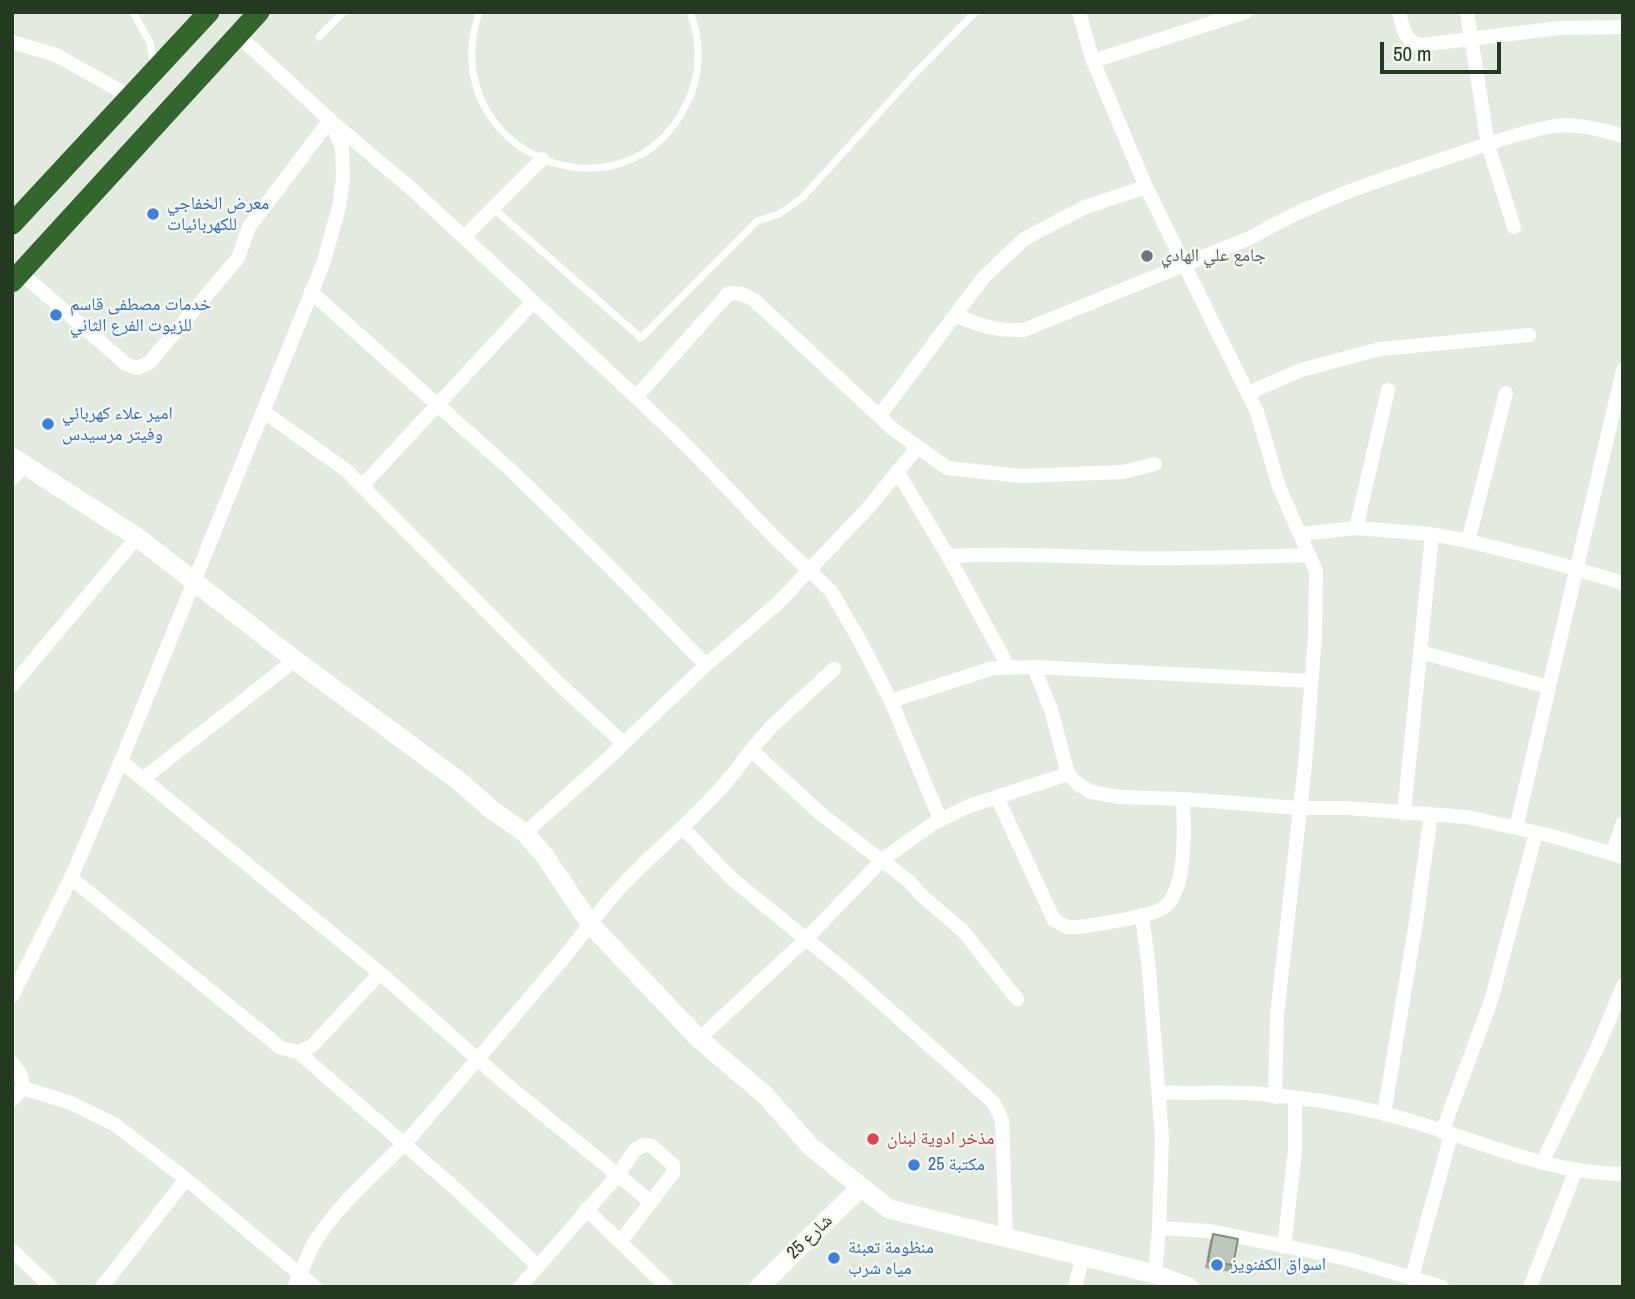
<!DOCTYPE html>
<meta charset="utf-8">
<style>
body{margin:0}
#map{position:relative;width:1635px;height:1299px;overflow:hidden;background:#e3eadf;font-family:"Archivo Narrow",sans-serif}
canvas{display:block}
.frame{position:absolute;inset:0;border:14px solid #243a20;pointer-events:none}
.scale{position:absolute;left:1380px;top:42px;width:121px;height:32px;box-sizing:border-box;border:4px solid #243a20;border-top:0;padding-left:9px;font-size:21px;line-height:24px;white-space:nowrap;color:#243a20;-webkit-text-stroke:5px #f2f7ef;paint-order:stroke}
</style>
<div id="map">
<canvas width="1635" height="1299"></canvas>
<div class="frame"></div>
<div class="scale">50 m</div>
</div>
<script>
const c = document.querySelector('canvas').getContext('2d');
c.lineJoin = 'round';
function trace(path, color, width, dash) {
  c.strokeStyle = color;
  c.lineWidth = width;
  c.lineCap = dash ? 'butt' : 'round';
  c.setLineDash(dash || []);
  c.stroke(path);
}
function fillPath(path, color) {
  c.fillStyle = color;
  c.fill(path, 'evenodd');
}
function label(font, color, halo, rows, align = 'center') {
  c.font = font + ' "Archivo Narrow","Noto Naskh Arabic",sans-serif';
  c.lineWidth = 5;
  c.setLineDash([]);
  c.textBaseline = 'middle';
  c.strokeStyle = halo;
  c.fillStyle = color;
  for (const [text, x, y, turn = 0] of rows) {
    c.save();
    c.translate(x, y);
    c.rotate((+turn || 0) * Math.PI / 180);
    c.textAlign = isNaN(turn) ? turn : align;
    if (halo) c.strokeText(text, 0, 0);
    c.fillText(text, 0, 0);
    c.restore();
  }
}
trace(new Path2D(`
 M133,12L150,43L154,66
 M479,12C433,154 624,230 686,105C701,76 702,42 690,12
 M319,37L343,12
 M494,209L641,338L757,221L779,214L802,198L909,80L975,12`), '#fff', 7);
trace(new Path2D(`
 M1079,12L1093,61L1146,187L1257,412L1279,487L1316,571L1315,636L1305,765L1277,1015L1275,1097
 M1399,12C1403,27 1404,42 1421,45L1559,28L1623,27
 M1467,12L1488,145L1514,227
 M238,35L330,120L414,191L636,397L691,450L776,539L831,591L860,641L891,701L940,819
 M12,42L56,55L131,97
 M1093,61L1246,12
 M464,237L542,159
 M311,292L514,473L607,564L706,665
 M955,315C981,326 996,331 1024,330L1252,237C1313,201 1379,180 1446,158C1479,147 1514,134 1549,127C1573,122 1599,129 1623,136
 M1248,393L1301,370L1380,349L1529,335
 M636,397L729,293L742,294L754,300L893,429L947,468L1022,476L1123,472L1155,464
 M264,412L346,470L555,680L623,743
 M880,415L983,278L1024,239L1085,207L1146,187
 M897,471L948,556L1009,668
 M12,479L24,465
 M362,486L533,302
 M1356,528L1388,390
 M1301,534L1356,528L1430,534L1468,541L1545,560L1623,583
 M1468,541L1506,393
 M948,556C1008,553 1067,556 1126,558C1187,559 1248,557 1309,555
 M1420,652L1549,687
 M834,669L770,728L751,750L822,815L910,882L921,895L963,931L1017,999
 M1311,681L1034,667L1051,710L1068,774L1078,784L1091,792L1120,797L1183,799L1300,808H1347L1467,817L1552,836L1623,857
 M12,686L137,537
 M891,701L993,668L1034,667
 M121,761L380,973L507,1085L651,1202
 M144,778L295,660
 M997,797L1054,920L1067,927H1078C1094,925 1153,916 1163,908C1188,891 1184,826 1183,799
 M1404,813L1432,535
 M683,828L732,879L848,973L993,1102L1002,1120L1006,1238
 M1516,828L1623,370
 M525,833L602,764L706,665L778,603L868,508L917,448
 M1612,854L1623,823
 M71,878L281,1048L298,1052L312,1046L380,973
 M1142,915L1149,970L1162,1138L1159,1228L1155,1274
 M12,996L71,878L121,761L323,264L339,207L343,179L342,147L330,120L249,227L238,258L149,363L137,368L126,364L21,273
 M699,1039L806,939L882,860L934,823L969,806L1068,774
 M298,1052L457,1190L538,1266
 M12,1063L21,1075L23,1088L12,1100
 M23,1088L71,1103L114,1124L186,1179L315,1287
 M1158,1092C1188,1094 1218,1092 1248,1093C1294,1096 1342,1103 1386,1114C1465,1134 1540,1173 1623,1174
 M1384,1114L1416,922L1431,814
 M1442,1132L1491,1001L1536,833
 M1542,1163L1599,1044L1623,986
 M586,1209L667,1287
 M1159,1228L1210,1231L1348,1259L1442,1287
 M1284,1247L1295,1151V1099
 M12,1250L51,1287
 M1412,1277L1451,1135
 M102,1287L186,1179
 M294,1287C301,1272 307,1257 314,1243C338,1203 383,1168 414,1133C465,1074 516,1014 566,955C584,933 600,909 620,888C663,842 715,803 751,750
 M520,1287L617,1176L635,1150L643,1145L652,1146L673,1165V1173L621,1241
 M1075,1287L1083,1255
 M1530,1287L1576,1170`), '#fff', 14);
trace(new Path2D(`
 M12,457L137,537L295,660L459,781L492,810L525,833L544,855L591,925L699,1039L765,1095L811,1147L889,1209L1155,1274L1189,1287
 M759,1287L861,1187`), '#fff', 19);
trace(new Path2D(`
 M12,224L209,12
 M12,282L259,12`), '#32662c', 21);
fillPath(new Path2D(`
 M1213,1234L1233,1265L1231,1272L1205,1268L1210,1241Z`), '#a2ac9d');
const building = new Path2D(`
 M1213,1234L1238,1239L1233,1265L1208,1261Z`);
fillPath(building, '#bcc8b7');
trace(building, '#848c80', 2);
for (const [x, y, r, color] of [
 [153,214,7,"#3f7fe0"],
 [1147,256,7,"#6b7280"],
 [56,315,7,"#3f7fe0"],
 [48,424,7,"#3f7fe0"],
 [873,1139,7,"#e0444e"],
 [914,1165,7,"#3f7fe0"],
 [834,1258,7,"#3f7fe0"],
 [1217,1265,7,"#3f7fe0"]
]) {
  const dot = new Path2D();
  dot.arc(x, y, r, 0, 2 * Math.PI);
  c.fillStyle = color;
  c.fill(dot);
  trace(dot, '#f2f7ef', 2.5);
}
label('18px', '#366cbe', '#f2f7ef', [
 ["معرض الخفاجي",167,204],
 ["للكهربائيات",167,225],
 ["خدمات مصطفى قاسم",70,305],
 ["للزيوت الفرع الثاني",70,326],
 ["امير علاء كهربائي",62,414],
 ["وفيتر مرسيدس",62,435],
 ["مكتبة 25",928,1165],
 ["منظومة تعبئة",848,1248],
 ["مياه شرب",848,1269],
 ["اسواق الكفنويز",1231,1265]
], 'left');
label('18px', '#5b616d', '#f2f7ef', [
 ["جامع علي الهادي",1161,256]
], 'left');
label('18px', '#be3a42', '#f2f7ef', [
 ["مذخر ادوية لبنان",887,1139]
], 'left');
label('18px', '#243a20', '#f2f7ef', [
 ["شارع 25",810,1237,-44]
]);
</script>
